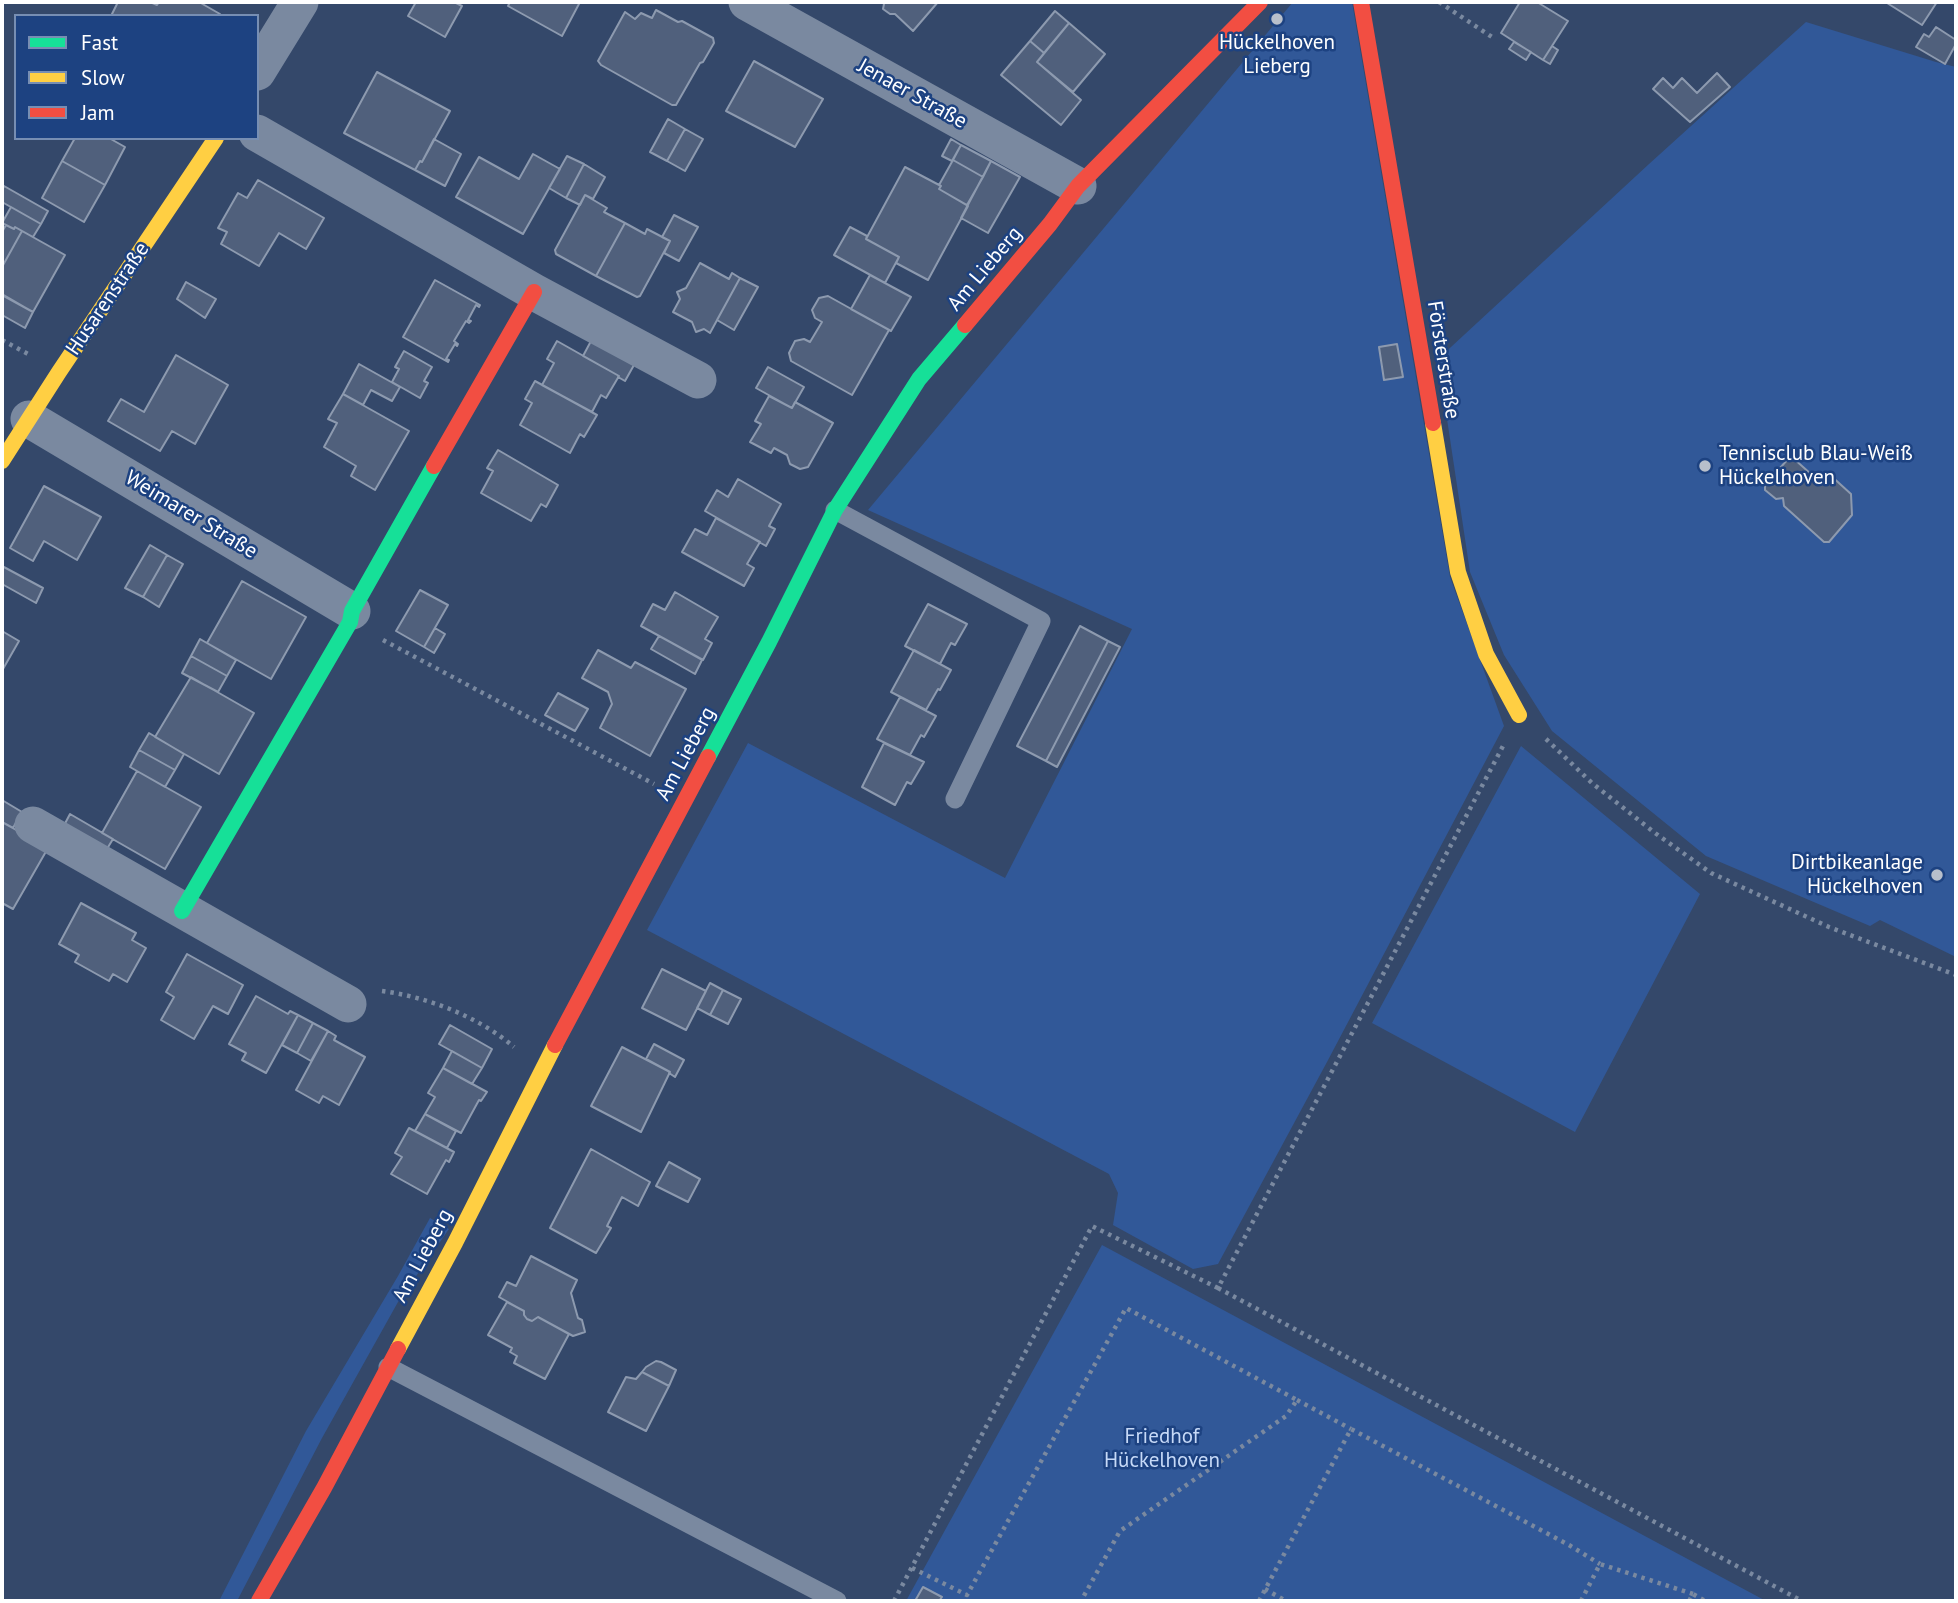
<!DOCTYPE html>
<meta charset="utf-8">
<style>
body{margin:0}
#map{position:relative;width:1958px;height:1603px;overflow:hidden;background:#34486a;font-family:"PT Sans",sans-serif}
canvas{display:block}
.frame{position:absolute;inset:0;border:4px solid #fff;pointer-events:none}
.legend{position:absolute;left:14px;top:14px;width:245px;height:126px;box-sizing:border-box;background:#1d4281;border:2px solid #778eb3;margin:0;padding:9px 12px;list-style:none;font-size:21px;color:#fff}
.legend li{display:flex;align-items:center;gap:14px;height:35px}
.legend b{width:35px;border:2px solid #778eb3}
</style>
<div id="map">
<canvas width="1958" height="1603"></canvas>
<div class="frame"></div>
<ul class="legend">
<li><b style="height:9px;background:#16e098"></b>Fast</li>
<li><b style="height:9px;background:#ffcf43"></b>Slow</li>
<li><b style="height:9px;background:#f24e42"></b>Jam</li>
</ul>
</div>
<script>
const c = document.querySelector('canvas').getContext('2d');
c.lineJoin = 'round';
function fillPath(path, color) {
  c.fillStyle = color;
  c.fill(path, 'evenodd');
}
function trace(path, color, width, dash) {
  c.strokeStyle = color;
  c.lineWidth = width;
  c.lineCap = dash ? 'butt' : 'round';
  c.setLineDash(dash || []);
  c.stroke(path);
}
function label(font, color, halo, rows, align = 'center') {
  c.font = font + ' "PT Sans",sans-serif';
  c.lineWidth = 5;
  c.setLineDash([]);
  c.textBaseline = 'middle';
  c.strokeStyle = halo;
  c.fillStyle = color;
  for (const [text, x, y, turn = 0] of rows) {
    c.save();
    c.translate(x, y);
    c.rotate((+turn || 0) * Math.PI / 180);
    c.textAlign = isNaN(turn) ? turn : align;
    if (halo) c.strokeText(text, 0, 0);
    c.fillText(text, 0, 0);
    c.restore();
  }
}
fillPath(new Path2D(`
 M1293,2H1352L1450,577L1504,726L1327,1062L1218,1264L1193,1269L1113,1225L1118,1193L1109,1174L647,930L748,743L1005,878L1132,629L868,510Z
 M1806,22L1936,62L1956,67V957L1880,920L1870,926L1706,856L1552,731L1504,655L1470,572L1438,359L1649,164Z
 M1521,746L1700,894L1575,1132L1372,1023Z
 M430,1218L449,1229L398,1302L322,1438L237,1601H219L306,1431L398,1276Z
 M1102,1245L1766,1601H906Z`), '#315898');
const building = new Path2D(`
 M118,2H150L157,5L159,2H199L220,14L219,16H111Z
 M416,2H454L462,6L445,37L408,16Z
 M510,2H580L562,36L508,6Z
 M882,2H938L913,31L895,14H890L883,9L884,4Z
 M1520,2H1537L1568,21L1543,60L1501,33Z
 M1888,2H1937L1922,25L1887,3Z
 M656,10L678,22L682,21L713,38L714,43L703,62L700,63L676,105H672L601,65L598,61L625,12L635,19L641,13L652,18Z
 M1055,11L1069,23L1044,53L1030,41Z
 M1069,23L1105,54L1073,92L1037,62Z
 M1936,27L1956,40V44L1945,64L1916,47L1924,34L1929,37Z
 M1030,41L1044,53L1037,62L1081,100L1061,125L1001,75Z
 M1514,42L1531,52L1526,60L1509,49Z
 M1552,46L1558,50L1550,64L1543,60Z
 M754,61L823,99L795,147L726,111Z
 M377,72L450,111L422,162L420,161L415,170L344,133Z
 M1717,73L1730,87L1690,122L1653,89L1663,78L1673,88L1682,78L1697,93Z
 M668,119L685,129L667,161L650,152Z
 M685,129L703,139L685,171L667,161Z
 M75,138H109L125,147L105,185L62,161Z
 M434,139L461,154L445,186L415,170L420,161L422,162Z
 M951,139L961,145L952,161L942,156Z
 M961,145L991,161L983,177L953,160Z
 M533,154L560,169L523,234L456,197L479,157L519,179Z
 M567,156L584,164L566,198L549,188Z
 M953,160L983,177L967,205L939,189L941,186L939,185Z
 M62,161L105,185L84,222L42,198Z
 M991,161L1020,177L988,233L961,218Z
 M584,164L605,177L593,199L585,195L580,205L566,198Z
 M905,167L941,186L939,189L968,206L928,280L896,263L899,257L866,239Z
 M258,180L324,218L306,249L279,233L259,266L221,244L227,232L218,228L238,193L247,198Z
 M4,186L48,211L41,224L2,202V191Z
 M585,195L607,208L604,212L625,223L596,276L556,254L555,250Z
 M11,207L41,224L33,237L15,227L14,229L2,223Z
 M674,215L698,227L679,261L664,253L670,241L662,237Z
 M625,223L645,234L647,229L670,241L640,296L637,297L596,276Z
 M6,225L14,229L15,227L22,231L2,267V232Z
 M850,227L867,236L866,239L899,257L885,283L834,255Z
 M22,231L65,255L33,312L2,294V267Z
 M700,263L729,279L732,273L740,278L710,333L704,329L696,332L692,322L673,312L680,299L677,292L686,288Z
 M870,275L911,297L891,331L851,309Z
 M740,278L758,287L734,330L717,320Z
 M435,280L480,305L479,307L476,305L468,320L471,321L469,323L466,321L454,341L458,344L457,346L455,344L446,359L449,360L448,362L403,337Z
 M186,282L216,299L205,318L177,299Z
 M2,295L33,312L25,328L2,315Z
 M828,296L889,330L852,395L791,361L789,353L795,341L804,339L810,342L822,322L815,318L812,310L819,298Z
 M557,341L619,376L606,398L601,395L592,412L542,385L554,363L547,359Z
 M591,341L634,365L625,381L618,377L619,376L583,356Z
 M1397,344L1403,377L1384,380L1379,347Z
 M404,351L432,367L424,381L428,383L420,398L392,382L399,369L395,367Z
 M176,355L228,385L195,444L172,431L160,451L108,421L121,399L144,412Z
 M359,364L400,387L392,401L371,390L363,405L343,394Z
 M768,367L804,387L792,408L756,388Z
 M535,381L597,415L584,437L580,434L570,453L520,425L532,403L525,399Z
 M343,394L409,431L375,490L351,476L356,466L324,447L337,423L328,419Z
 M769,396L792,408L795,402L833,423L808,467L800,469L790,464L787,455L774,448L771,453L750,442L761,424L755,421Z
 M498,450L558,485L546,507L541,504L531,521L481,493L493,471L487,468Z
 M1793,458L1821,483L1829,474L1851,494L1852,515L1829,542H1824L1784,506L1783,498L1776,499L1765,490V485L1788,459Z
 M738,479L781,504L769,526L775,529L766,546L705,511L717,490L728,497Z
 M44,486L101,517L77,560L44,541L33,561L10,548Z
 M716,518L760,542L747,564L754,568L744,586L682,552L695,529L707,535Z
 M150,545L167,555L143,597L125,588Z
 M167,555L183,564L159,607L143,597Z
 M2,566L43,588L36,603L2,584Z
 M242,581L306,617L271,679L207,643Z
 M420,590L448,605L424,647L396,631Z
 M675,592L718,617L705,639L712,643L703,660L641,626L653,604L665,610Z
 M928,604L967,624L955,645L951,643L940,664L905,646Z
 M1080,626L1108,641L1046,761L1017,746Z
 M435,628L445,634L434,653L424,647Z
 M2,631L19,641L3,669H2Z
 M659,636L702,660L695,674L651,649Z
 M200,639L236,660L227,676L191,656Z
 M1108,641L1120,647L1057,767L1046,761Z
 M598,650L631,668L635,662L686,689L650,756L600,728L612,704L608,692L582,678Z
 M914,650L951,670L940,690L938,689L926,710L891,692Z
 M191,656L227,676L218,692L182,673Z
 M191,677L254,713L219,774L155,737Z
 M558,693L588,709L575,731L545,715Z
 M900,697L936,716L924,737L921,735L910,755L877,739Z
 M149,733L184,754L175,770L139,750Z
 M884,743L924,762L911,784L907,782L895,805L862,787Z
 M139,750L175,770L165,787L130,767Z
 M137,771L201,807L165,869L102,833Z
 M2,800L22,812L13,828L2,822Z
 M70,814L113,839L102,857L60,833Z
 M2,822L48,848L13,909L2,903Z
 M81,903L136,933L132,940L146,948L127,982L113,974L109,981L75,962L79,955L59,944Z
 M187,954L243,985L228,1014L213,1006L194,1039L161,1020L174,997L166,992Z
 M662,969L706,991L686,1030L642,1008Z
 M710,983L723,990L710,1015L697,1008Z
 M723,990L741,999L728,1024L710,1015Z
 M256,996L288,1014L290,1011L298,1015L266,1073L242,1060L246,1053L229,1044Z
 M298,1015L313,1023L297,1053L282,1045Z
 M313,1023L328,1031L311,1061L297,1053Z
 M450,1025L492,1049L482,1068L439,1044Z
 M328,1031L336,1036L334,1040L365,1057L339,1105L323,1096L319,1103L296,1090Z
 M654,1044L684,1060L675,1077L669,1073L670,1072L646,1059Z
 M622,1047L670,1072L641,1132L591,1106Z
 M452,1051L482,1068L472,1084L443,1068Z
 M443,1068L487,1092L481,1101L479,1100L461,1133L425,1114L435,1097L428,1093Z
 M425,1114L456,1131L447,1148L415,1131Z
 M409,1128L454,1152L449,1162L446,1160L427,1194L391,1174L402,1157L395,1153Z
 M591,1149L650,1182L638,1206L622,1197L607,1226L611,1228L596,1253L550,1228Z
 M669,1162L700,1179L688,1202L656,1186Z
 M531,1256L577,1280L571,1293L578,1318L582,1320L585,1332L573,1336L538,1317L532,1321L527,1319L524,1315V1311L499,1297L507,1282L516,1286Z
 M507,1302L524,1311V1315L527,1319L532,1321L538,1317L569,1334L545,1379L514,1363L517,1356L510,1352L512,1348L488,1335Z
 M656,1361L661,1362L676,1370L669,1386L642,1372L646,1367Z
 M642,1372L669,1386L646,1431L608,1412L626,1377L636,1379Z
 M923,1587L942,1597L939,1601H915Z`);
fillPath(building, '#50607c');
trace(building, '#8d9aaf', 2);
trace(new Path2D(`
 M1439,2L1492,37
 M2,340L28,354
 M383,640L654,784
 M1546,739L1592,783L1655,833L1711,873L1829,927L1956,975
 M382,991C428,997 479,1017 514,1047
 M1218,1288L1802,1601
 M1297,1400L1351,1429
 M912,1568L967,1595L1126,1308L1297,1400L1286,1416L1120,1531L1081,1601
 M1265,1589L1286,1601
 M894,1601L1092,1226L1218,1288L1503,746
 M1259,1601L1351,1429L1569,1545L1600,1564
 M1581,1601L1600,1564L1693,1594
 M1689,1601L1693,1594L1705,1601`), '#7a89a0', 4.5, [3.5, 5]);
trace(new Path2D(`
 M835,510L1041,621L955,799
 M388,1367L837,1601`), '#7a89a0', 19);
trace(new Path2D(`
 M747,2L1078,186
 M257,72L300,2
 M257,133L534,292L698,380
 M29,419L352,611
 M33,825L348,1004`), '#7a89a0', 37);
trace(new Path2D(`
 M708,757L769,642L835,510L919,379L965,325
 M182,911L350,622L352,611L434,466`), '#16e098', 16);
trace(new Path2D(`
 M1433,423L1458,572L1486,654L1519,715
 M2,461L59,372L216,138
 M398,1349L455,1243L555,1045`), '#ffcf43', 16);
trace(new Path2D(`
 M1361,2L1433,423
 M965,325L1050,224L1078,186L1260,2
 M434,466L534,292
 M555,1045L708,757
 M259,1601L324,1488L398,1349`), '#f24e42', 16);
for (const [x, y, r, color] of [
 [1277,19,7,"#b8bfcb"],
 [1705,466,7,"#b8bfcb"],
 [1937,875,7,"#b8bfcb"]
]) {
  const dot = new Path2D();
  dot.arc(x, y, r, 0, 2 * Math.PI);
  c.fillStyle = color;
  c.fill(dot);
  trace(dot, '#1d4281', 2.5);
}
label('21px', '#fff', '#1d4281', [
 ["Hückelhoven",1277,43],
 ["Lieberg",1277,67],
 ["Tennisclub Blau-Weiß",1719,454,"left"],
 ["Hückelhoven",1719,478,"left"],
 ["Dirtbikeanlage",1923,863,"right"],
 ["Hückelhoven",1923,887,"right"]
]);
label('21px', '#fff', '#1d4281', [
 ["Jenaer Straße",912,94,29],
 ["Am Lieberg",985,269,-50],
 ["Husarenstraße",108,299,-56],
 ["Försterstraße",1443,360,81],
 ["Weimarer Straße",191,515,31],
 ["Am Lieberg",686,754,-62],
 ["Am Lieberg",423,1256,-62]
]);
label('21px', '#c6d9f7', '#1d4281', [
 ["Friedhof",1162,1437],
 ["Hückelhoven",1162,1461]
]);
</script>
